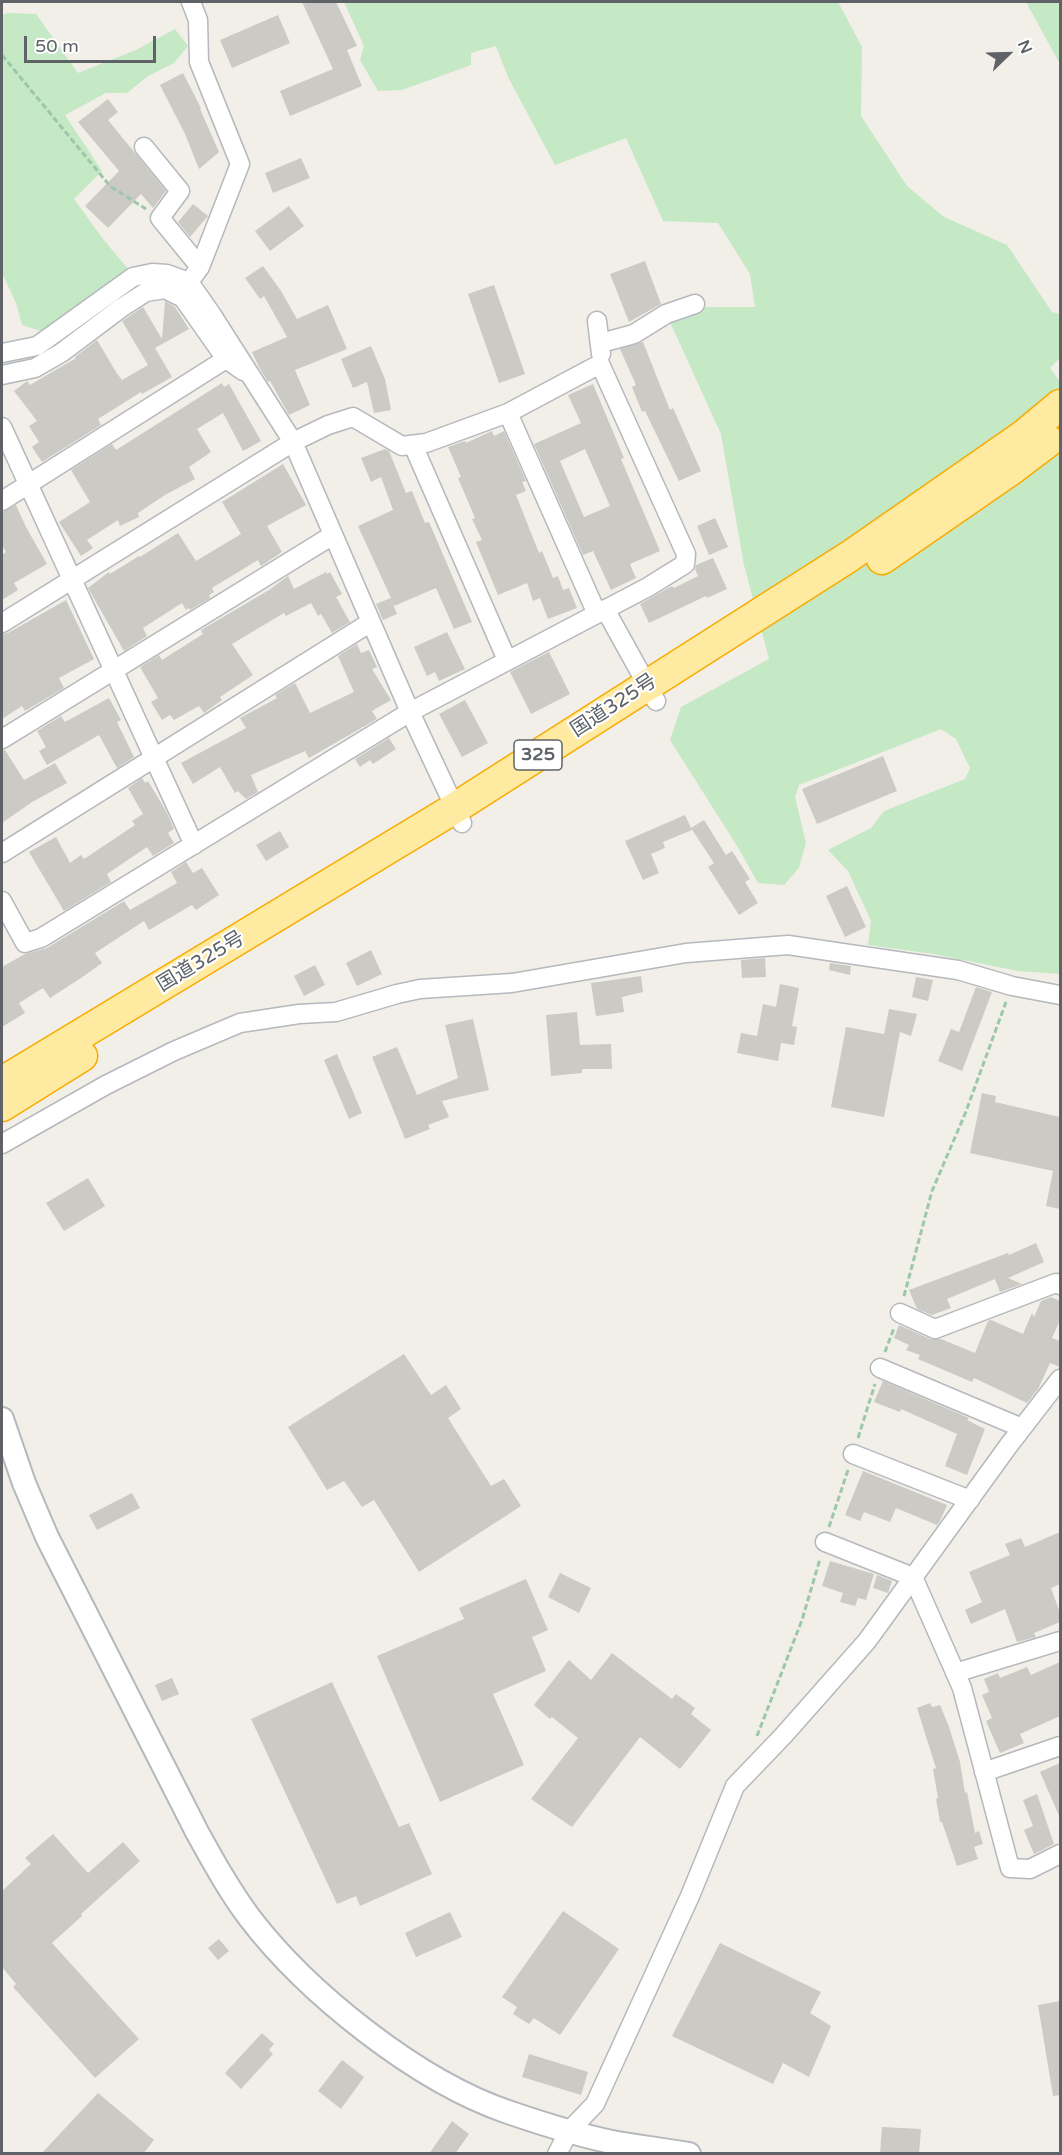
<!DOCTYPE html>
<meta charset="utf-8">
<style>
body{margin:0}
#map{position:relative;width:1062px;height:2155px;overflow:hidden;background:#f1efe8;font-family:"Varela Round",sans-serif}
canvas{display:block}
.frame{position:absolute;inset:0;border:3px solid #5f6368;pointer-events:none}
.north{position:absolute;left:978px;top:24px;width:60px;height:60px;-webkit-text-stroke:4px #fff;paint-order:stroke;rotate:67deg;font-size:16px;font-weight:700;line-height:24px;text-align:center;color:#5f6368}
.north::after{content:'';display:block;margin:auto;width:21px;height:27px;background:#5f6368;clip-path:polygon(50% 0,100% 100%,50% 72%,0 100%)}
.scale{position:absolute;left:24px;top:36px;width:132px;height:27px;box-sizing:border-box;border:3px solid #5f6368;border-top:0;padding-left:8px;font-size:18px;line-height:21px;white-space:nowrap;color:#5f6368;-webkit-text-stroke:4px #fff;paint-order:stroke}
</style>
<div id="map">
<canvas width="1062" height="2155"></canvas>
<div class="frame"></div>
<div class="north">N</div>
<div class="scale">50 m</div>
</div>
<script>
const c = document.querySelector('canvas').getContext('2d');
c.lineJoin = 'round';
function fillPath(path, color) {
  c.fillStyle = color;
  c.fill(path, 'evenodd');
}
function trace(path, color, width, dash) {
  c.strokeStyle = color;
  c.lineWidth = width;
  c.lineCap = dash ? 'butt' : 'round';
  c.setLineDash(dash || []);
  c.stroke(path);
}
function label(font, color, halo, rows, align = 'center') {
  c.font = font + ' "Varela Round","Noto Sans JP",sans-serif';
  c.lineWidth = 4.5;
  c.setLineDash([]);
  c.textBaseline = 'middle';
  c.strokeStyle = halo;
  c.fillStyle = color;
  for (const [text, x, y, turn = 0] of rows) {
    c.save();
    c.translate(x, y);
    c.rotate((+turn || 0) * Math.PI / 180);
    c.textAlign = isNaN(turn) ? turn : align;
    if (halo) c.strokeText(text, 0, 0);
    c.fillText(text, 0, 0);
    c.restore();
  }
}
fillPath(new Path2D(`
 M344,2H838L862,47L861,116L907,186L944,217L1007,245L1052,312L1060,314V358L1050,368L1060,382V974L1018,971L933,954L868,945L871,921L848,871L828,850L871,828L884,811L965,779L970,768L956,739L941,729L799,785L795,797L806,843L799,868L784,885L758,883L737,846L670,740L681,707L769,659L744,565L721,434L670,322L705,307H755L750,274L718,223L663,221L626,138L555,165L508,77L496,46L471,53V65L402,90L378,91L360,60L364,46Z
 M1026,2H1060V64Z
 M8,13L36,14L78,73L136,50L175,29L188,46L174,63L148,76L127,93H106L65,115L102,171L74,199L103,239L129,270L67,324L41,331L22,325L16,303L2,273V15Z`), '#c5e8c5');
fillPath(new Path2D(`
 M302,2H336L357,46L347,50L362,86L290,116L280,91L333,69Z
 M278,15L290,43L232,68L220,40Z
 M183,73L201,108L200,109L219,152L199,169L185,134L160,85Z
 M108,99L118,112L108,120L166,191L153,208L141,194L108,228L85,206L119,171L78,122Z
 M301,158L310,178L273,193L265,173Z
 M193,204L208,216L190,237L178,222Z
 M289,206L304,226L270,251L255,231Z
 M645,261L661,304L629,322L610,274Z
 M263,266L281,291L297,319L328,305L347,349L295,370L310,405L289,415L270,381L268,382L259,367L252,352L287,337L264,296L260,299L245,278Z
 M494,285L525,374L499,383L468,294Z
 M165,301L175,307L189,329L155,348L172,377L142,394L141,392L98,419L101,425L42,462L32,447L39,442L29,426L37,421L14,391L27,381L30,385L76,358L75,357L97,340L116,372L122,380L148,365L122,321L143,307L162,339Z
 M643,342L670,410L673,408L701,471L679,481L645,411L642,412L632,387L636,385L620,349Z
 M371,346L385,379L391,410L374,413L367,382L353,388L341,359Z
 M222,383L224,387L229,384L261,441L243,451L223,413L197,429L211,452L189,467L195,479L165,495L138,513L139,517L120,526L118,520L87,540L93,548L81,556L59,522L90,502L71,470L112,444L116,450Z
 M593,384L624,458L621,459L660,551L630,564L636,578L611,590L593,551L583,555L534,444L581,423L568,395ZM585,449L610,506L584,517L560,461Z
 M492,431L494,436L504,431L526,481L522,482L526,491L516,495L539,553L542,551L553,578L558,576L563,590L569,588L577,608L548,619L540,598L533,601L527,583L498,595L476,542L482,540L472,519L475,518L458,478L461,477L448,447L465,441L466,443Z
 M385,449L389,451L406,493L412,491L425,523L429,522L472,622L454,629L436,588L394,606L391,600L397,614L383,620L376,604L391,598L358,526L393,510L381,477L371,482L361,458Z
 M283,464L306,505L267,526L282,552L261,566L258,560L212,588L214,592L209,595L210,598L190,610L189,608L186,610L182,603L143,628L147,636L124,651L88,588L109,572L110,574L139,556L140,557L178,533L196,561L241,534L222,502Z
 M16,505L26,527L47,564L14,583L18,590L2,600V555L6,552L2,545V512Z
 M715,518L728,547L709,555L697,526Z
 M713,558L727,589L707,598L706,596L649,623L640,604L672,586L674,588L698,576L695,569L696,565Z
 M326,572L327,574L330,572L342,594L336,597L350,622L332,633L321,614L318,616L311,603L286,616L284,613L232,644L253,675L220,697L222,700L204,713L199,706L174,720L170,715L162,720L151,702L158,698L140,667L159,655L162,660L203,634L201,630L269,590L288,576L294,589Z
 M66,600L94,659L59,678L64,688L25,711L22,706L2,719V634L8,633Z
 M447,632L465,669L439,681L435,672L427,676L414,647Z
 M357,644L361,653L369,650L377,667L372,669L391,700L372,711L377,719L309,758L305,751L251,775L258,792L246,799L238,791L235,793L220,767L193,784L181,763L246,728L240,718L277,698L275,695L295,683L310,713L354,692L338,656Z
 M549,652L570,694L531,714L510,672Z
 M109,698L121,720L117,722L134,757L117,768L99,735L47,765L39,751L46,747L37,731L61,716L65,722Z
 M465,700L488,743L462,757L439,714Z
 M389,738L396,749L373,764L370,760L360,767L355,759Z
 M2,750H5L24,780L55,763L67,783L32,802L2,823Z
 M883,756L897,791L817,824L802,789Z
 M142,778L145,783L148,781L166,811L174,829L168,833L174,843L153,856L147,847L107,874L111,882L64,911L29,852L56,837L70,863L81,855L84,859L135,825L132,821L143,814L128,788Z
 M685,815L692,830L663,842L665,848L651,854L659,873L643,880L625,841Z
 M704,820L726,855L732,851L750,879L745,882L758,903L739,915L708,867L714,863L691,828Z
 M280,831L289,847L266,861L256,845Z
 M186,862L193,873L202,868L219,895L196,910L192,905L149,930L144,921L95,953L102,963L81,978L50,998L43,988L19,1003L25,1013L2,1027V967L25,954L47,948L124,901L130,910L177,883L171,872Z
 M847,886L866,927L845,937L826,896Z
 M371,950L382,974L357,986L346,963Z
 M765,958L766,977L742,978L741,960Z
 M830,963L851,966L850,975L829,970Z
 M315,965L325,985L304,996L294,976Z
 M641,976L643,992L622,997L624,1012L596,1016L591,983Z
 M916,977L933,980L928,1001L912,997Z
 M780,984L799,988L792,1026L797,1027L794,1045L781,1043L778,1061L737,1053L741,1033L757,1036L763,1004L776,1007Z
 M976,987L992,992L962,1071L938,1061L951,1029L959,1032Z
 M889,1009L917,1014L911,1036L900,1032L884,1117L831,1107L846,1027L884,1034Z
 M577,1012L580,1045L611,1044L612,1069H582V1073L551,1076L546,1015Z
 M473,1019L489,1090L442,1101L449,1117L428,1125L430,1129L405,1139L372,1057L397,1047L417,1095L458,1078L445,1025Z
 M337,1054L362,1113L349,1119L324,1060Z
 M982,1093L996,1096L995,1102L1060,1117V1209L1046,1206L1053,1171L970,1153Z
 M88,1178L105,1206L64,1231L46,1203Z
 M1036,1243L1044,1262L1008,1278L1022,1284L1000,1292L995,1279L947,1299L951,1308L932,1315L917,1309L909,1290L1008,1253L1009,1255Z
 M1051,1297L1060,1301V1320L1052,1338L1060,1341V1367L1050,1363L1038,1389L1027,1403L974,1378L972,1382L918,1359L920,1355L906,1350L909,1345L894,1338L899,1325L930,1339H941L975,1353L988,1321L991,1320L1023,1334L1032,1313L1034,1317L1041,1301Z
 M404,1354L431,1395L446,1385L461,1409L448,1418L491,1486L504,1479L521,1506L419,1572L374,1500L362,1507L344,1481L327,1490L288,1427Z
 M883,1381L969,1418L967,1420L985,1429L967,1475L945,1466L957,1434L901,1409L900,1412L874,1402Z
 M863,1471L947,1505L940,1521L937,1525L896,1508L890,1522L864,1512L860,1521L845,1515Z
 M132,1493L140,1508L97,1530L89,1515Z
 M1060,1532V1584L1051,1588L1060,1613V1622L1034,1633L1036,1637L1017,1642L1005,1609L971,1624L965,1610L982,1602L969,1572L1010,1555L1005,1544L1021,1538L1025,1547Z
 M830,1561L874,1574L866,1600L858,1598L855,1606L840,1602L843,1593L822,1586Z
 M560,1573L591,1588L579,1613L548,1597Z
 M877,1575L892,1581L888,1593L873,1588Z
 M526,1579L548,1630L532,1637L546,1671L493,1694L524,1765L440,1802L377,1656L464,1619L459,1608Z
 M612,1653L672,1699L676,1694L695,1708L691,1714L711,1730L680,1769L640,1737L572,1827L531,1799L578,1738L552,1717L550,1719L534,1705L569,1660L591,1680Z
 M1060,1662V1716L1020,1734L1024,1743L1000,1753L986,1721L992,1718L982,1695L989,1692L984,1679L998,1673L1000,1678L1027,1667L1031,1675Z
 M172,1678L179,1694L162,1701L155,1685Z
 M332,1682L399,1827L409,1823L432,1874L360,1906L356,1896L337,1904L251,1719Z
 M930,1703L932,1707L940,1705L949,1727L960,1762L965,1793L967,1792L975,1833L979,1831L983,1844L974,1847L978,1859L957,1866L942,1822H940L936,1799L938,1798L933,1769L936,1768L917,1708Z
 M1060,1763V1818L1040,1772Z
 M1037,1794L1054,1844L1034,1854L1024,1830L1033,1826L1023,1800Z
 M53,1834L88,1873L123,1842L140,1861L81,1914L82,1916L52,1943L139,2039L95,2078L13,1987L16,1984L2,1967V1891L31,1864L25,1858Z
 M563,1911L619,1949L560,2035L534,2018L529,2024L513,2014L517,2007L502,1997Z
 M450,1912L462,1937L416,1957L405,1933Z
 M219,1939L229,1951L218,1960L208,1948Z
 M720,1943L821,1992L810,2013L831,2026L809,2077L783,2063L773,2084L672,2036Z
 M1060,2001V2095L1053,2096L1038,2005Z
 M262,2033L274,2044L269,2050L273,2054L241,2089L225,2073Z
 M529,2054L588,2072L581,2095L522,2077Z
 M342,2060L364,2077L341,2109L318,2091Z
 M98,2093L154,2140L143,2154H41Z
 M452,2121L469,2134L455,2154H429Z
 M882,2127L921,2129L919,2154H880Z`), '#cccac5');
const minor = new Path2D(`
 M144,147L180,191L160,218L200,267
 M189,282L200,267L240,164L199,62L198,20L191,2
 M597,321L601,354
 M601,343L634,334L666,314L695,304
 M2,353L37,346L133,277L152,273L167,274L189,282L212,315L293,442L410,712L462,823
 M2,375L35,368L61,353L121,308L146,292L165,289L183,298L226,359L243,371
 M508,413L597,614
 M2,427L194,845
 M413,445L507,660
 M2,501L226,359
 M605,609L656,701
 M2,623L293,442L328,425L353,417L402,446L426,443L508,413L600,364L686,554L685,564L648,587L410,712L41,938L25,943L2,901
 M2,739L333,535
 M2,853L371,622
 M2,1144L106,1085L174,1051L240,1023L299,1014L336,1012L397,994L420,989L512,983L686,953L788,945L958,970L1012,986L1060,995
 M900,1313L935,1329L1056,1283L1060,1285
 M880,1368L1022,1428
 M853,1454L970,1500
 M825,1542L913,1577L962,1688L1010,1868L1030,1869L1060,1854
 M955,1673L1060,1641
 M984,1772L1060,1746
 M557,2154L569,2131L595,2104L690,1896L735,1786L783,1736L867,1641L1009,1445L1060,1379`);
const tertiary = new Path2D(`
 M2,1419L24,1483L47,1537L197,1832C213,1861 229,1890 249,1917C307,1993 417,2081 508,2112C543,2124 580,2136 617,2143C641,2147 665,2150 689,2154`);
const trunk = new Path2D(`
 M882,559L1008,472L1049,441
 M2,1082L455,808L850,556L1024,435L1060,405
 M2,1106L82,1056`);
trace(minor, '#b5b8bc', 21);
trace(tertiary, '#b5b8bc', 26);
trace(trunk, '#f9ab00', 33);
trace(new Path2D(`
 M2,55L110,186L146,209
 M904,1296L932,1191L965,1114L1006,1002
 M885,1352L894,1328
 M858,1438L875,1384
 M829,1527L848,1470
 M757,1736L802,1620L820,1559`), '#9cc7a9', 3, [6, 3]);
trace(minor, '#fff', 18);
trace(tertiary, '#fff', 22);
trace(trunk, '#feeaa1', 30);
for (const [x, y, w] of [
 [538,755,48]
]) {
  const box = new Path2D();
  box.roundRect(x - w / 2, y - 15, w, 30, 4.5);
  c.fillStyle = '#fff';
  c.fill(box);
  trace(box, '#5f6368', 1.5);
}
label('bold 18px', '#5f6368', null, [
 ["325",538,755]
]);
label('20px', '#5f6368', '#fff', [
 ["国道325号",614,706,-33],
 ["国道325号",201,962,-31]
]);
</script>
